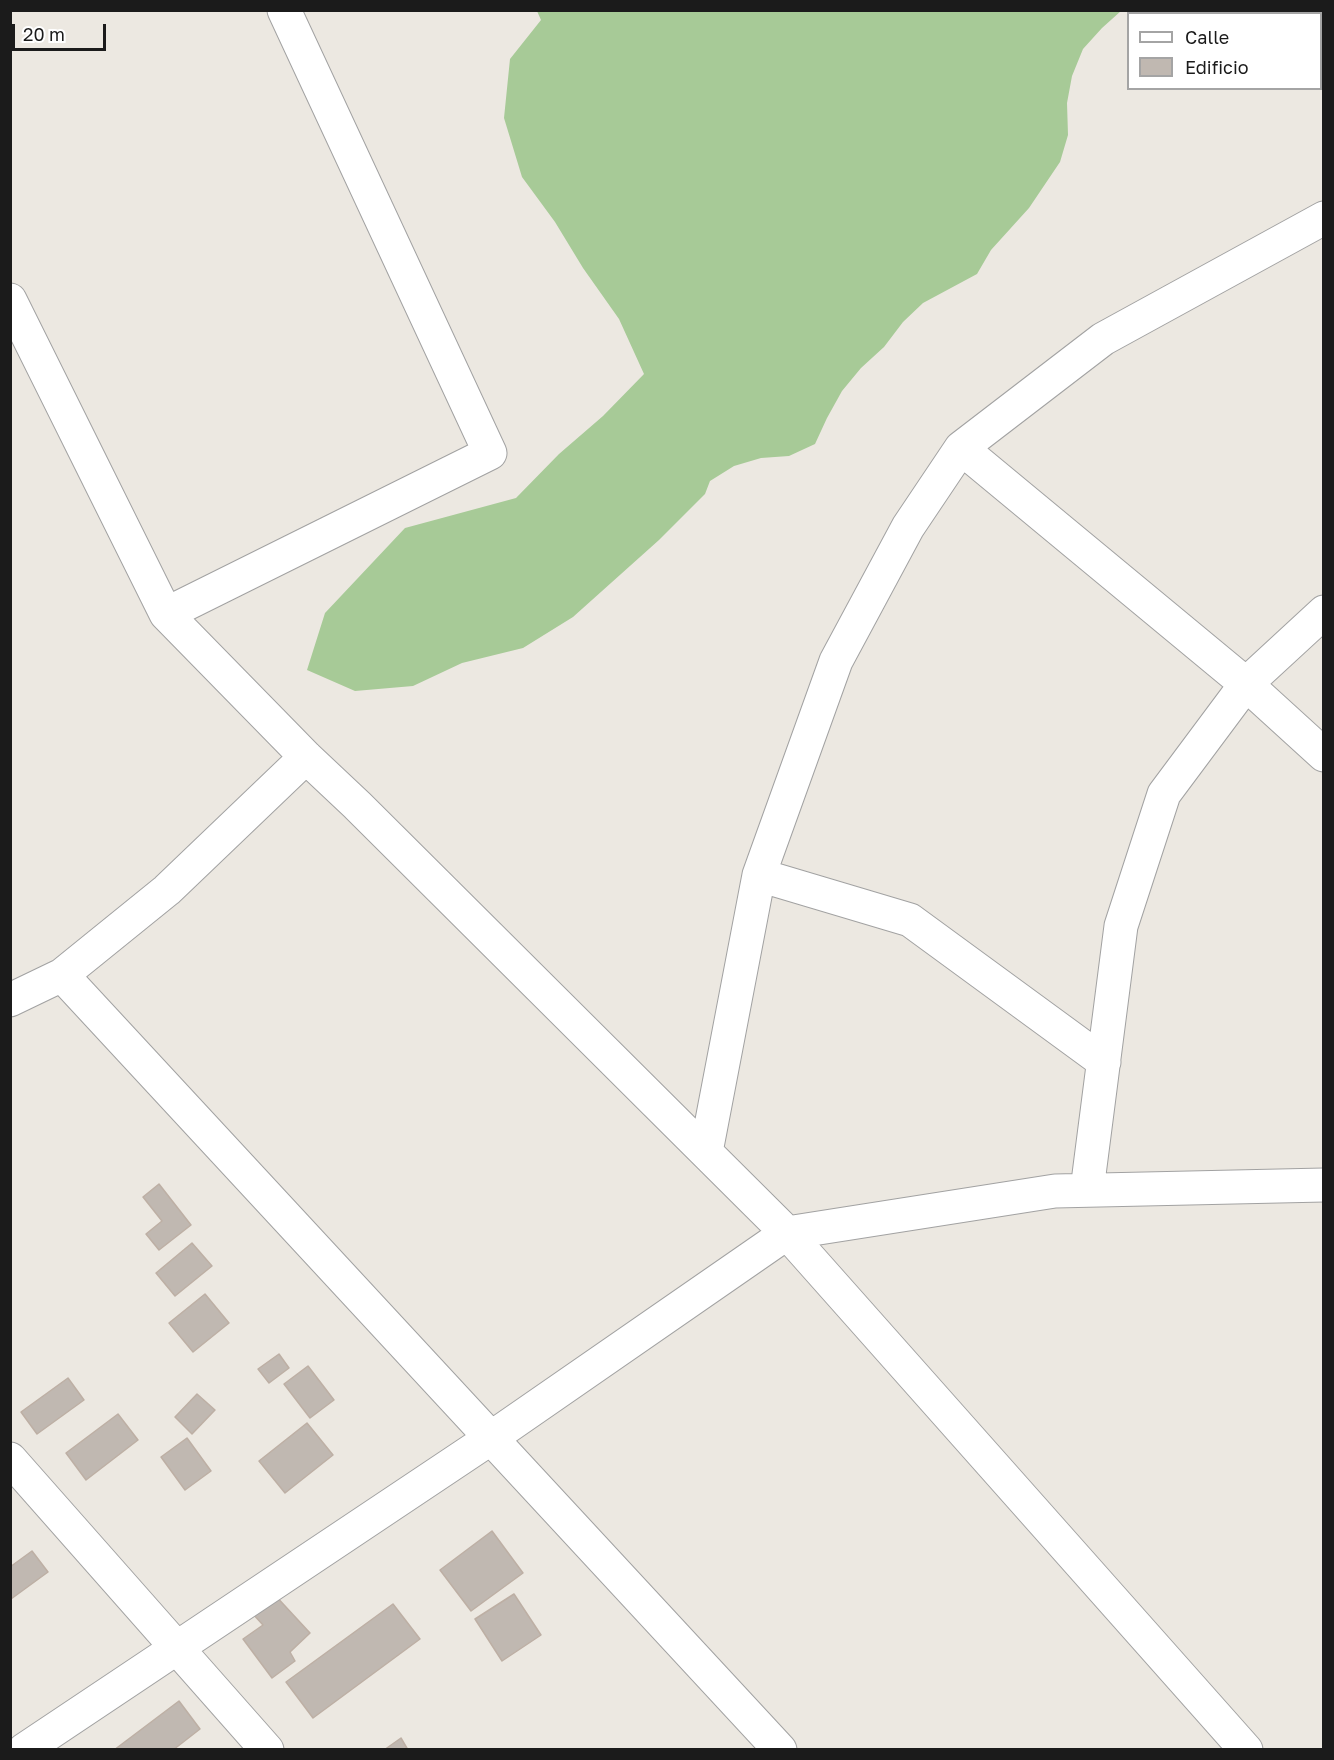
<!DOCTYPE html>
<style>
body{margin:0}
#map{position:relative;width:1334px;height:1760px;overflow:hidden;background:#ece8e1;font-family:"Golos Text",sans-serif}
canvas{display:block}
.frame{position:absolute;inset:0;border:12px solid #1b1b1b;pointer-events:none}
.legend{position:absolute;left:1127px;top:12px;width:195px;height:78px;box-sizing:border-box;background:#fff;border:2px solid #a4a4a4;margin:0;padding:8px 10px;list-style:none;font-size:18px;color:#1b1b1b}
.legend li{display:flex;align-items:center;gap:12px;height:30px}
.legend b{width:30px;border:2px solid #a4a4a4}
.scale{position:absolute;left:12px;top:24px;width:94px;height:27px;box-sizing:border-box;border:3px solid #1b1b1b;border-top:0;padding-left:8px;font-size:18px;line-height:21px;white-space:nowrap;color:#1b1b1b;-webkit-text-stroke:4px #fff;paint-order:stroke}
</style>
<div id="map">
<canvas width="1334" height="1760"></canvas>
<div class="frame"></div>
<ul class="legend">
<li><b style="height:8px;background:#fff"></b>Calle</li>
<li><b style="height:16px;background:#c0b8b1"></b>Edificio</li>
</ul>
<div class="scale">20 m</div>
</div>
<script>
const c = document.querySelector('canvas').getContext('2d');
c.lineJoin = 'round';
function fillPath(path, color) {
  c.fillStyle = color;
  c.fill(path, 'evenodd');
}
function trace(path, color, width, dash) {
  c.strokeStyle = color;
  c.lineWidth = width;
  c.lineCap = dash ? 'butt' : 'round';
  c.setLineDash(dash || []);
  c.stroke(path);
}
fillPath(new Path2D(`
 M537,11H1121L1102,28L1083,49L1072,76L1067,103L1068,135L1060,162L1029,208L991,250L977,274L923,303L903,322L884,347L861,368L842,391L827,418L815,444L789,456L761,458L734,466L710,481L705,494L659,540L573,617L523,648L462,663L413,686L355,691L307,670L325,613L405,528L516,498L559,454L603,416L644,374L619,319L583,268L555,222L522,177L504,118L510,59L541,20Z`), '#a7ca97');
const building = new Path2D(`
 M159,1184L191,1225L159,1250L146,1234L162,1221L143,1197Z
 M192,1243L212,1266L175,1296L156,1273Z
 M205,1294L229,1323L193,1352L169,1323Z
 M279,1354L289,1368L269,1383L258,1369Z
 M308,1366L334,1400L310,1418L284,1384Z
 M68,1378L84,1400L37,1434L21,1412Z
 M197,1394L215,1410L192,1434L175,1417Z
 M118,1414L138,1440L86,1480L66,1453Z
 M307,1423L333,1455L285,1493L259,1461Z
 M187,1438L211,1471L185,1490L161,1457Z
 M492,1531L523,1573L471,1611L440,1570Z
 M32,1551L48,1572L11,1599L10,1567Z
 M273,1593L310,1633L290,1652L295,1661L272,1678L243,1639L263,1625L252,1613Z
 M514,1594L541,1635L502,1661L475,1619Z
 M393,1604L420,1639L313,1718L286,1682Z
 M179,1701L200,1729L173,1750H114Z
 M401,1738L408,1750H384Z`);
fillPath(building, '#c0b8b1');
trace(building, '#bdafa4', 1.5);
const minor = new Path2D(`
 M10,300L166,614L306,757L357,805L787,1233L1246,1750
 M961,448L1246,684L1324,755
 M166,614L490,453L284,10
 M759,875L910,920L1104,1062
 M62,975L780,1750
 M10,1000L62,975L167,890L306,757
 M706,1152L759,875L836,661L908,527L961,448L1103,339L1324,218
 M1087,1190L1121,926L1164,794L1246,684L1324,612
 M10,1459L267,1750
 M24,1750L491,1438L787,1233L1055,1191L1324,1185`);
trace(minor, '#a2a2a2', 35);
trace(minor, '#fff', 33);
</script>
